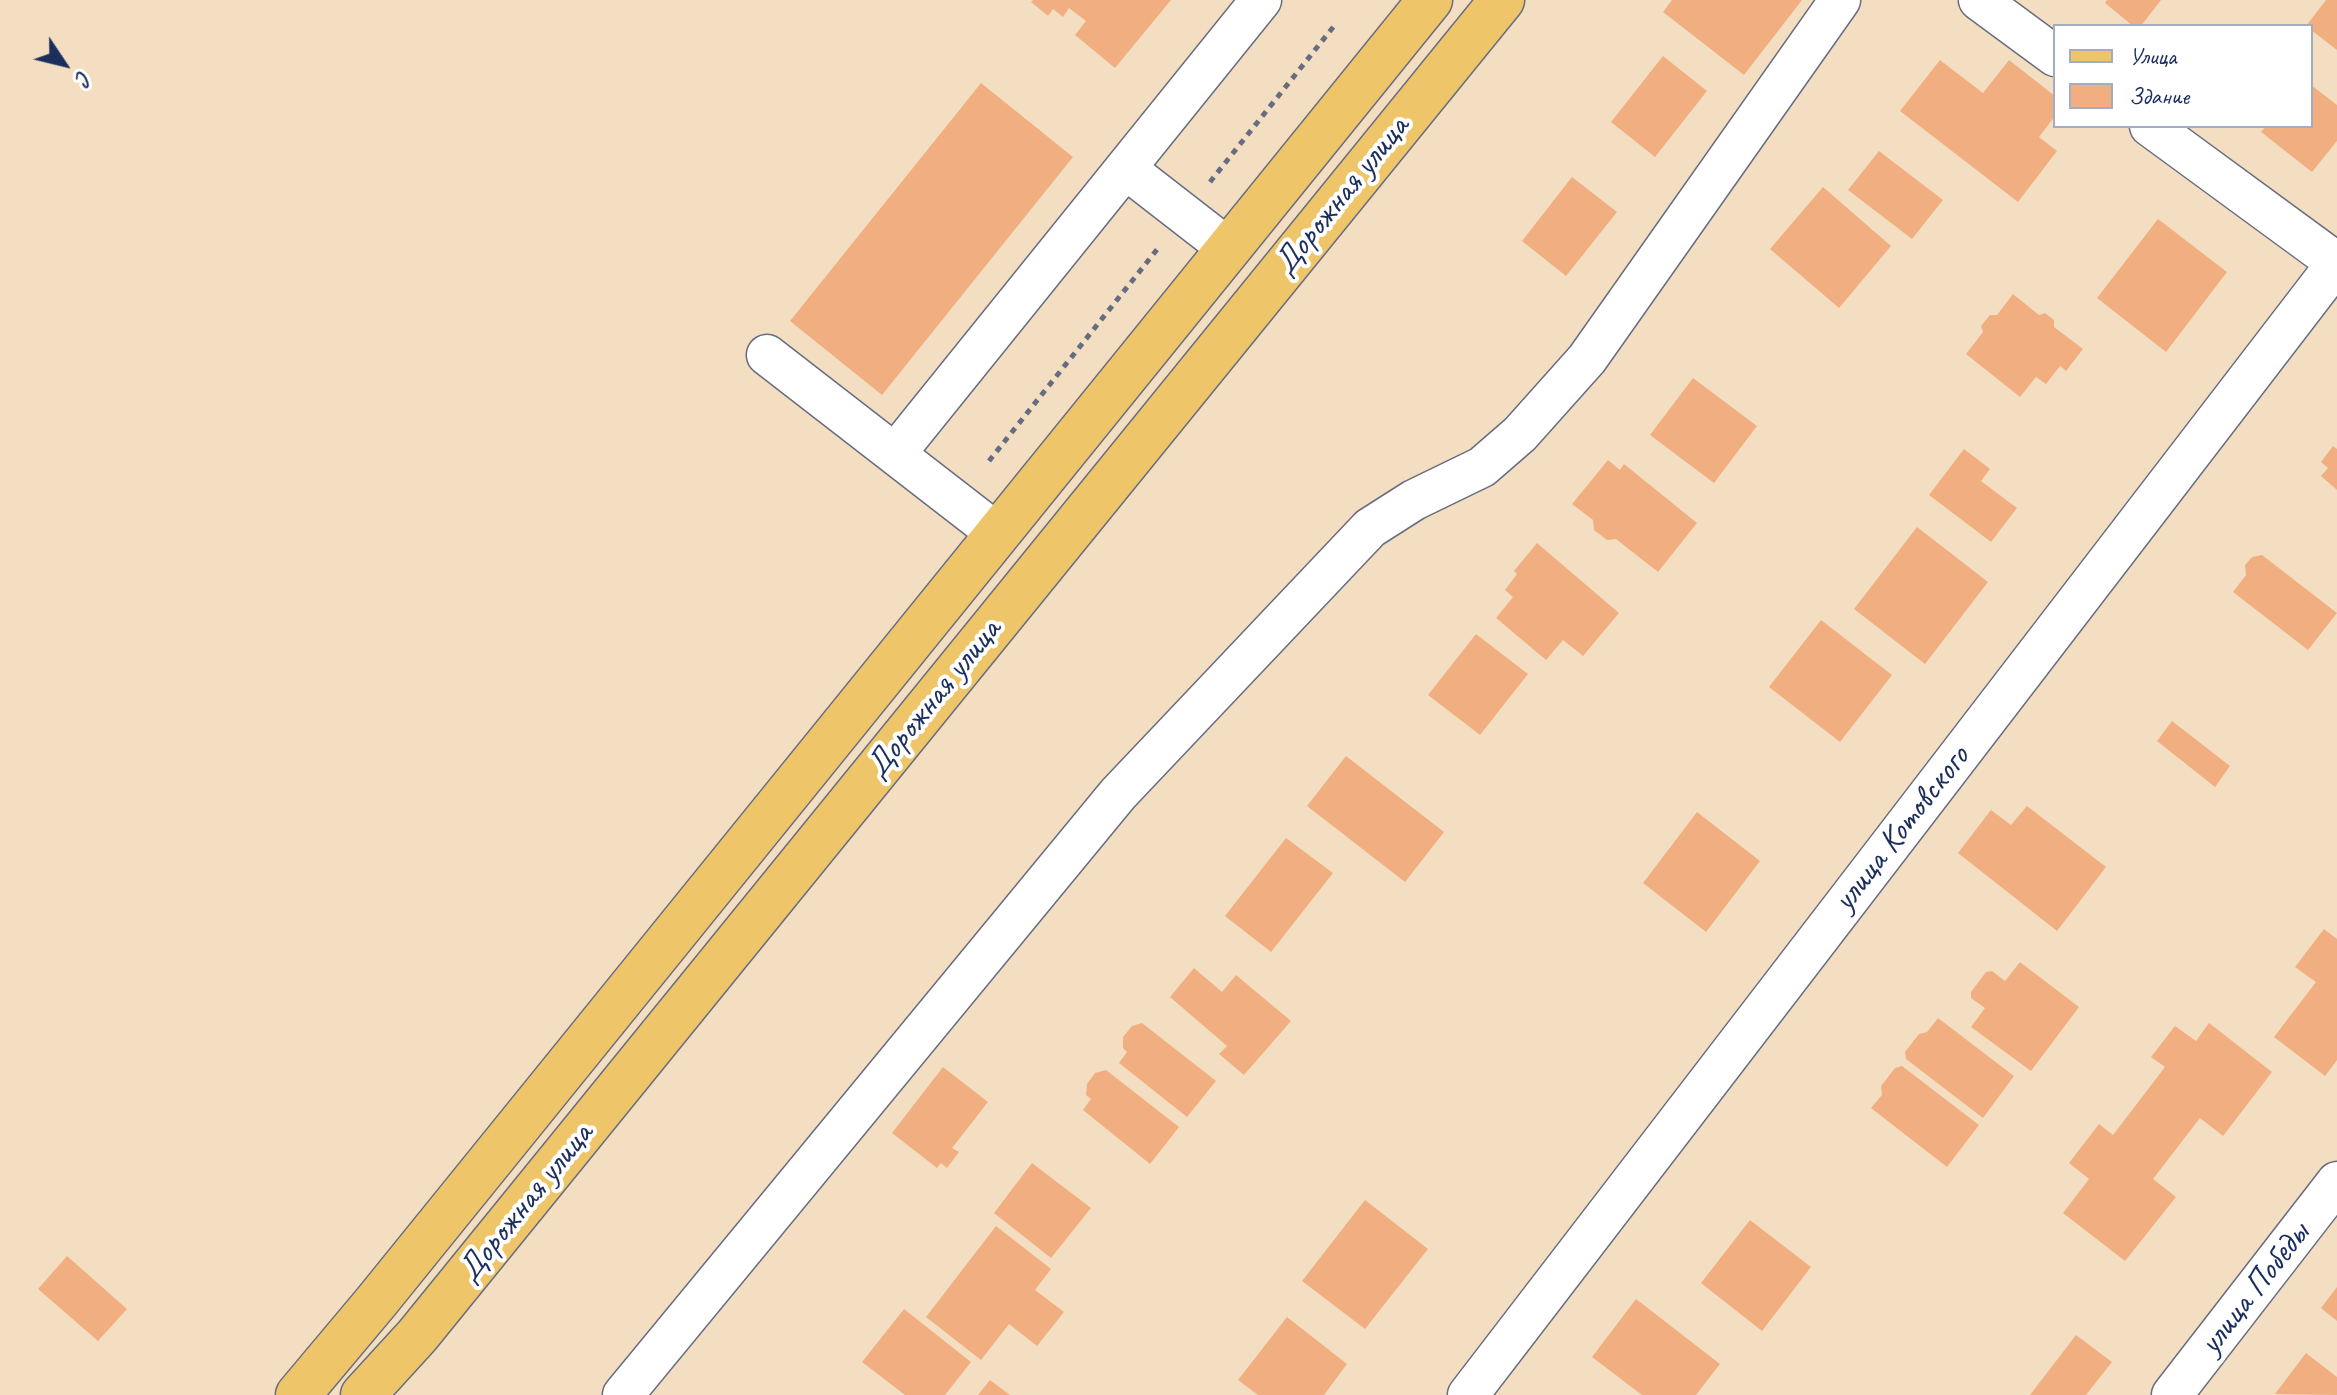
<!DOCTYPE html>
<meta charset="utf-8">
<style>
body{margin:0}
#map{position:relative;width:2337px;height:1395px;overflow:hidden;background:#f4dec1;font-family:Caveat,sans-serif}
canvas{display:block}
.legend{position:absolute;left:2053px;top:24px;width:260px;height:104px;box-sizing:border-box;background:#fff;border:2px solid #a4acbf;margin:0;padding:10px 14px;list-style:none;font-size:24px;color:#1b2f5e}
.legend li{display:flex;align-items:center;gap:16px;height:40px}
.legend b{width:40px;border:2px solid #a4acbf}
.north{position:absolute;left:24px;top:24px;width:80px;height:80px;-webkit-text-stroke:6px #fff;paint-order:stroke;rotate:125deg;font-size:22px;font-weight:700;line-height:32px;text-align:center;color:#1b2f5e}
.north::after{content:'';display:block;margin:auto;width:28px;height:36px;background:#1b2f5e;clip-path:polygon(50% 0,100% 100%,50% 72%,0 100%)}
</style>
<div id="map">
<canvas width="2337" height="1395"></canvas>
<ul class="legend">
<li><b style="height:10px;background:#eec569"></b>Улица</li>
<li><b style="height:22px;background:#f1af81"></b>Здание</li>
</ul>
<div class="north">С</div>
</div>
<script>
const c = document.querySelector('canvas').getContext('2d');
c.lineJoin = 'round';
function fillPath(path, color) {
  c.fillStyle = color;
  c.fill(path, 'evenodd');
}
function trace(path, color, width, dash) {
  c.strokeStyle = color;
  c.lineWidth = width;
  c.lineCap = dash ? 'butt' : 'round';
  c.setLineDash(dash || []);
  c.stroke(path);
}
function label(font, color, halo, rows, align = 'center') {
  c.font = font + ' Caveat,sans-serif';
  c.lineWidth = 8;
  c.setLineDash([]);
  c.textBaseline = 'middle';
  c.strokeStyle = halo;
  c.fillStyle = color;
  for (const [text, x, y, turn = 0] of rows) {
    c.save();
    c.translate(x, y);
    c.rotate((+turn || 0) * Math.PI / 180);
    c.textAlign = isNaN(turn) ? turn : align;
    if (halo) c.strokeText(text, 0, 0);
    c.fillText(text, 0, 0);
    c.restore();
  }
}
fillPath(new Path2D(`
 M1033,0H1171L1115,68L1075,35L1086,21L1069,8L1063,17L1053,9L1048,16L1031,2Z
 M1672,0H1802L1744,75L1663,12Z
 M2107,0H2161L2141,26H2133L2105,3Z
 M2326,0H2337V50L2311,30V26H2306Z
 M1663,56L1707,91L1655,157L1611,122Z
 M1940,60L1983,93L2009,60L2055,96V116L2039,137L2057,151L2018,202L1900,111Z
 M981,83L1073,157L882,395L790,321Z
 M2311,85L2337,105V141L2312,172L2261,132L2266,126H2311Z
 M1879,151L1943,200L1912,239L1848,190Z
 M1572,177L1617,212L1566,276L1522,241Z
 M1823,187L1891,246L1839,308L1770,249Z
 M2158,219L2227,272L2166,352L2097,298Z
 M2013,294L2039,315L2045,313L2054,320V327L2083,349L2066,371L2060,366L2046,384L2036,377L2020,397L1966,354L1983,332L1981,326L1990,315H1997Z
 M1693,378L1757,426L1714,483L1650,435Z
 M2333,446L2337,449V490L2321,476L2328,468L2321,462Z
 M1964,449L1990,469L1981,481L2017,508L1991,542L1929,495Z
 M1608,460L1620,470L1624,464L1697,523L1658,572L1616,539L1607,540L1594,530L1593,520L1572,504Z
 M1917,527L1988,582L1925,664L1854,609Z
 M1537,543L1619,613L1583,656L1563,640L1546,660L1496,618L1513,597L1505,590L1517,574L1514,571Z
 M2262,555L2337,613L2308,650L2233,592L2246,575L2245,565L2252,557Z
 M1821,620L1892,675L1840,742L1769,687Z
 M1476,634L1528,674L1480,735L1428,695Z
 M2172,721L2230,766L2215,787L2157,741Z
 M1346,756L1444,832L1405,882L1307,806Z
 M2027,806L2106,867L2057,931L1958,853L1991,810L2011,825Z
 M1697,812L1760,861L1706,932L1643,883Z
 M1286,838L1333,873L1271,952L1225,916Z
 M2324,929L2337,939V1060L2325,1076L2274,1037L2316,982L2295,967Z
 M2020,962L2079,1007L2031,1071L1971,1027L1985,1008L1971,998V992L1986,972L1992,971L2005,981Z
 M1194,968L1222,992L1236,975L1291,1021L1244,1075L1219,1054L1227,1046L1170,997Z
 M1938,1018L2014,1076L1983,1118L1906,1059L1905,1052L1919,1034L1927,1032Z
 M1142,1023L1216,1081L1187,1117L1119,1063L1127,1052L1123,1048V1037L1132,1026Z
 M2209,1023L2272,1072L2223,1136L2200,1118L2153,1179L2176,1197L2125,1261L2063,1213L2089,1179L2069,1163L2099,1124L2113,1135L2165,1067L2151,1057L2175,1026L2196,1041Z
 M1902,1066L1979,1125L1947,1167L1871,1108L1882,1095L1881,1086L1895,1068Z
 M943,1067L988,1102L952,1148L959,1152L947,1168L941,1163L937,1168L892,1133Z
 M1106,1070L1179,1127L1150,1164L1083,1110L1091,1099L1086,1095L1087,1084L1095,1073Z
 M1032,1163L1091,1208L1051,1258L994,1213Z
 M1365,1200L1428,1249L1365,1329L1302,1281Z
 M1750,1220L1811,1267L1762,1331L1701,1283Z
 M996,1226L1051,1269L1035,1290L1064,1312L1037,1346L1009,1324L981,1360L926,1317Z
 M67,1256L127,1309L98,1341L38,1289Z
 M2337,1287V1321L2321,1308Z
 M1636,1299L1720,1364L1696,1395H1642L1592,1357Z
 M904,1309L971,1362L945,1395H905L862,1362Z
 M1287,1317L1347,1364L1324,1395H1258L1238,1380Z
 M2076,1335L2112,1362L2086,1395H2030Z
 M2306,1353L2337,1377V1395L2275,1394Z
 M990,1380L1010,1395H978Z`), '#f1af81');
const minor = new Path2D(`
 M1979,0L2055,56
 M2150,126L2337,263
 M1126,169L1229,249
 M767,355L998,534
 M895,454L1261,0
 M623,1395L1118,794L1370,528L1414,500L1482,467L1520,434L1587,359L1840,0
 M1468,1395L2337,263
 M2172,1395L2337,1182`);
const major = new Path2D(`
 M298,1395L376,1302L1430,0
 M363,1395L417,1336L1502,0`);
trace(minor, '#676c81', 43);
trace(major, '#676c81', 47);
trace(new Path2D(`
 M1210,182L1334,26
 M989,461L1159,247`), '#676c81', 5, [6, 6]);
trace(minor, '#fff', 40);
trace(major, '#eec569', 44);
label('34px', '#1b2f5e', '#fff', [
 ["Дорожная улица",1342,196,-51],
 ["Дорожная улица",934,699,-51],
 ["улица Котовского",1902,829,-52],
 ["Дорожная улица",526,1203,-51],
 ["улица Победы",2255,1289,-52]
]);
</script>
